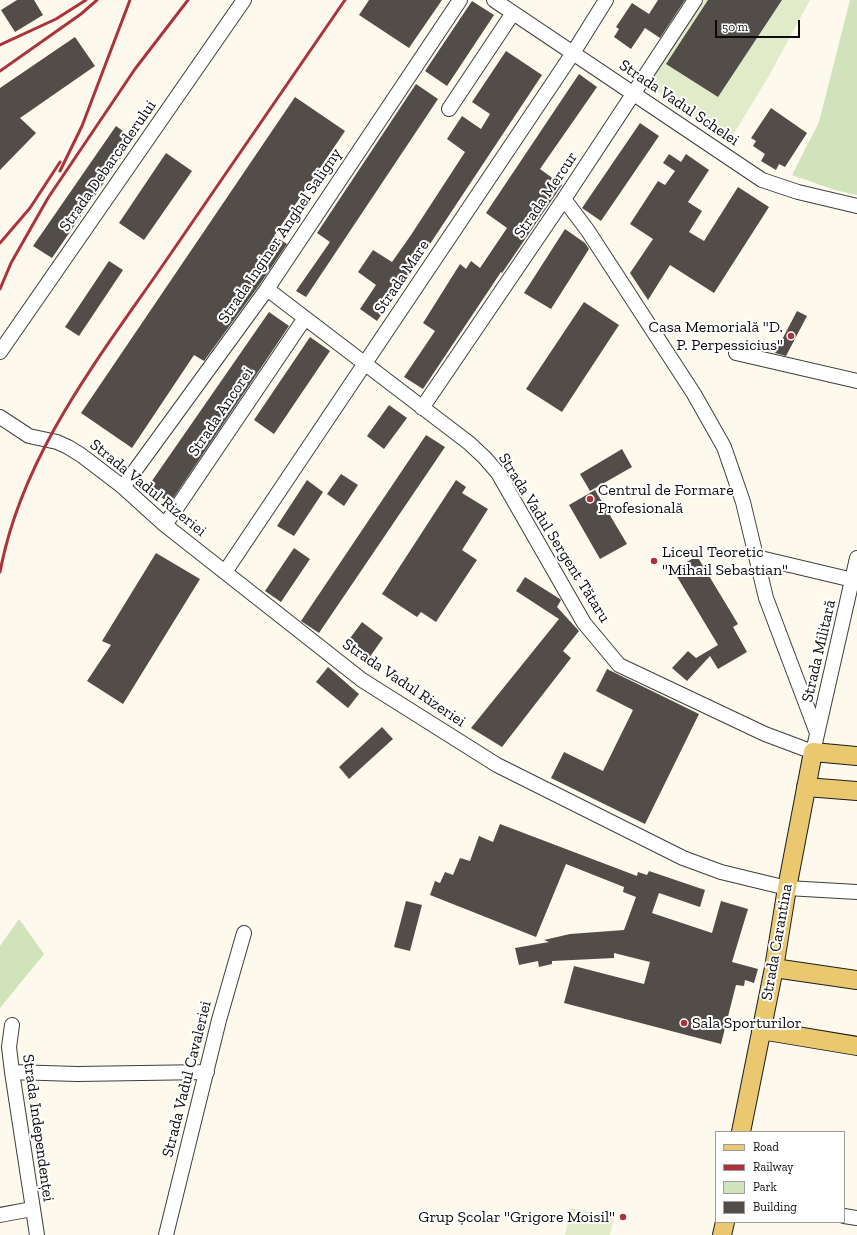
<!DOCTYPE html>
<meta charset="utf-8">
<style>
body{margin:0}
#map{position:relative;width:857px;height:1235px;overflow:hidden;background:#fdf9ec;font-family:"Zilla Slab",serif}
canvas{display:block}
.legend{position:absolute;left:715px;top:1131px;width:130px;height:92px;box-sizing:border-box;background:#fff;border:1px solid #9d9d9d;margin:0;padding:5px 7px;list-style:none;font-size:12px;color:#0b0b0b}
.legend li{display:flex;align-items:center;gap:8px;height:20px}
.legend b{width:20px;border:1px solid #9d9d9d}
.scale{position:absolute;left:715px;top:20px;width:85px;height:18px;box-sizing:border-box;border:2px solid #0b0b0b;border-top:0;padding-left:5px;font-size:12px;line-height:14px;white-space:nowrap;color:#0b0b0b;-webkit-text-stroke:3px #fff;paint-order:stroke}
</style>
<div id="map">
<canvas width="857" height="1235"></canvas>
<ul class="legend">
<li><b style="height:5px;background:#e9c870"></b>Road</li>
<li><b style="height:5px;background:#ab343c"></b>Railway</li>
<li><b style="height:11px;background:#d0e3ba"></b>Park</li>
<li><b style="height:11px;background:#534d49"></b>Building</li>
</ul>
<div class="scale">50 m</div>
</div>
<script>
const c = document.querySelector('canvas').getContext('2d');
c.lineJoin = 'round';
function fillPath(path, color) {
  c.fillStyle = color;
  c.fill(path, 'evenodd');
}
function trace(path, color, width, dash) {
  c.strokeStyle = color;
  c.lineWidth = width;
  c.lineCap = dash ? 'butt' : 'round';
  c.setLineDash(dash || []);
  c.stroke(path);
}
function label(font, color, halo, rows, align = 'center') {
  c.font = font + ' "Zilla Slab",serif';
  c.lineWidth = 4;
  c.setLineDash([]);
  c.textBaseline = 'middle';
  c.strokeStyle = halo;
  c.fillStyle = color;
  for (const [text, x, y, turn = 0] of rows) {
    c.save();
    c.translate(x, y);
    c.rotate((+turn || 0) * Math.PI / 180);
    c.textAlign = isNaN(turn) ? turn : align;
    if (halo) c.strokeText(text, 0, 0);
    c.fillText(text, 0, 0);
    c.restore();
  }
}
fillPath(new Path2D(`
 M850,0H857V195L835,190L792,175L819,122Z
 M19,919L44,954L0,1008V946Z`), '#d0e3ba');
fillPath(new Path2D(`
 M696,0H810L770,74L730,140L642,81Z
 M571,1208L614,1217L610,1235H565Z`), '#e1ebca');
fillPath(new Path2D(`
 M17,0H34L43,15L15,32L1,10Z
 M369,0H442L409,48L359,15Z
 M658,0H685L660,38L645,28L631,49L614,37L619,29L616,27L632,3L649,14Z
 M708,0H782L718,97L666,64Z
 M472,1L494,15L447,86L425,71Z
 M75,37L95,66L20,118L36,133L0,170V88Z
 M506,51L542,75L428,247L377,321L360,309L376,285L358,272L373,250L392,262L411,235L465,152L447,139L462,116L481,129L490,114L472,102Z
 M579,74L597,87L540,169L562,185L502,273L501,272L423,389L404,377L435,331L423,323L460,264L466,269L471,261L480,268L507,228L486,213Z
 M416,84L438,99L306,297L296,291L330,242L317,233Z
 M295,97L345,131L274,236L287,244L260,284L204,361L194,355L132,448L81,413Z
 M771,108L807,133L785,167L779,164L776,170L761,161L765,154L753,146L756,141L751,138Z
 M640,123L659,136L601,221L582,208Z
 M116,126L134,139L52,258L33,246Z
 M166,153L192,171L144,240L119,223Z
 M669,154L681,162L686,154L709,170L688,202L702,211L689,232L704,241L738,187L769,207L714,293L670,265L648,300L630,273L653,239L630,224L658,181L665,185L675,171L663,163Z
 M565,229L585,243L589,249L551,309L524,293Z
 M109,261L123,270L79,336L65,327Z
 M584,302L619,325L562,412L526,389Z
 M797,311L807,316L786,356L775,353Z
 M269,312L289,326L170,503L147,488Z
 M310,337L330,351L274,434L254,420Z
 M389,405L407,418L384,449L367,436Z
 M426,435L445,447L319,633L301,621Z
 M622,449L632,467L590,491L580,474Z
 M341,474L358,485L344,506L327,494Z
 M307,480L323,492L294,536L277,526Z
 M456,480L466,487L462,493L488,509L462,550L477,560L436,622L421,612L417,617L382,594Z
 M595,490L627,544L600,559L569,505Z
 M294,548L310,559L281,602L265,591Z
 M156,553L200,579L123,704L87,681L111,645L102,641Z
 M697,556L738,624L733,627L747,652L718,669L710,656L687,681L672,668L688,651L696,658L718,645L673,570Z
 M525,577L560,599L561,600L557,607L579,631L563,651L571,658L502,747L471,728L559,619L516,591Z
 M362,622L383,638L367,661L345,645Z
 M328,667L359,694L348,708L316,682Z
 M607,669L699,714L645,824L551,778L564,752L603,771L633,710L596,691Z
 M382,727L393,739L349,779L339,767Z
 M500,824L637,876L638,872L647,875L649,871L705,890L700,907L659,893L652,913L712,933L721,901L748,909L732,962L758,969L754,983L745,980L744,986L736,985L721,1044L564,1003L574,966L644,984L650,962L614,953V958L552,961V964L539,967L538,961L519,965L515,948L549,942L544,940L570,934L624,930L636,897L623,892L624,887L566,864L536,937L430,895L435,881L440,883L445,872L453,875L460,858L470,861L479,836L493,842Z
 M406,901L422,905L410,951L394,947Z`), '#534d49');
const minor = new Path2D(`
 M494,0L762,180L798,192L857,206
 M449,109L513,13
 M564,199L588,231L694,394L724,447L743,502L766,598L817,733
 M267,289L469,443L485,458L498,473L584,623L619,665L765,734L813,752L857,558
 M0,352L244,0
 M736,353L857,381
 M422,408L564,199L695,0
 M0,417L29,436L57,442L68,447L81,455L123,487L165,525L362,680L497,765L683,858L721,872L787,888L857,892
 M123,487L267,289L460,0
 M165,525L305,318
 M756,557L857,581
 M225,572L573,53L606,0
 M12,1025L9,1047L12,1072L37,1235
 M12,1072L77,1074L207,1072
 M0,1215L32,1209
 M844,1216L857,1218
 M166,1235L219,1020L244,933`);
const major = new Path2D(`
 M806,787L857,791
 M774,968L857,980
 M761,1030L857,1046
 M741,1132L774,968L787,888L813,752L857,756
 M722,1235L725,1222`);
trace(minor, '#3e3e3e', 16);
trace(major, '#1c1c1c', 20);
trace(minor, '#fff', 14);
trace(major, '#e9c870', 18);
trace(new Path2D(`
 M0,45L56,19L86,0
 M0,71L81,14L97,0
 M60,171L82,126L130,0
 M0,243L30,208L60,162
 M0,289L11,263L48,198L135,69L188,0
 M0,572C22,454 99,358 165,262C225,174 285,87 345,0`), '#ab343c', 3);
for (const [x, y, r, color] of [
 [791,336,4,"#ab343c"],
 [590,499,4,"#ab343c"],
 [654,561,4,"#ab343c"],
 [684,1023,4,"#ab343c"],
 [623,1217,4,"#ab343c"]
]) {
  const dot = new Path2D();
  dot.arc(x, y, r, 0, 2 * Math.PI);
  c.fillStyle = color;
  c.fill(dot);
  trace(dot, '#fff', 1.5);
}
label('16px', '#0b0b0b', '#fff', [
 ["Strada Vadul Schelei",679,103,34],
 ["Strada Debarcaderului",108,166,-55],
 ["Strada Mercur",546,195,-56],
 ["Strada Inginer Anghel Saligny",280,236,-56],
 ["Strada Mare",402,277,-56],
 ["Strada Ancorei",221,412,-56],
 ["Strada Vadul Rizeriei",148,488,39],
 ["Strada Vadul Sergent Tătaru",554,538,58],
 ["Strada Militară",819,651,-77],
 ["Strada Vadul Rizeriei",404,683,34],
 ["Strada Carantina",777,942,-80],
 ["Strada Vadul Cavaleriei",187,1079,-76],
 ["Strada Independenței",38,1128,82]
]);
label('16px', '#0b0b0b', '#fff', [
 ["Casa Memorială \"D.",783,327,"right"],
 ["P. Perpessicius\"",783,345,"right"],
 ["Centrul de Formare",598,490],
 ["Profesională",598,508],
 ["Liceul Teoretic",662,552],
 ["\"Mihail Sebastian\"",662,570],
 ["Sala Sporturilor",692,1023],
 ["Grup Școlar \"Grigore Moisil\"",615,1217,"right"]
], 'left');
</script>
